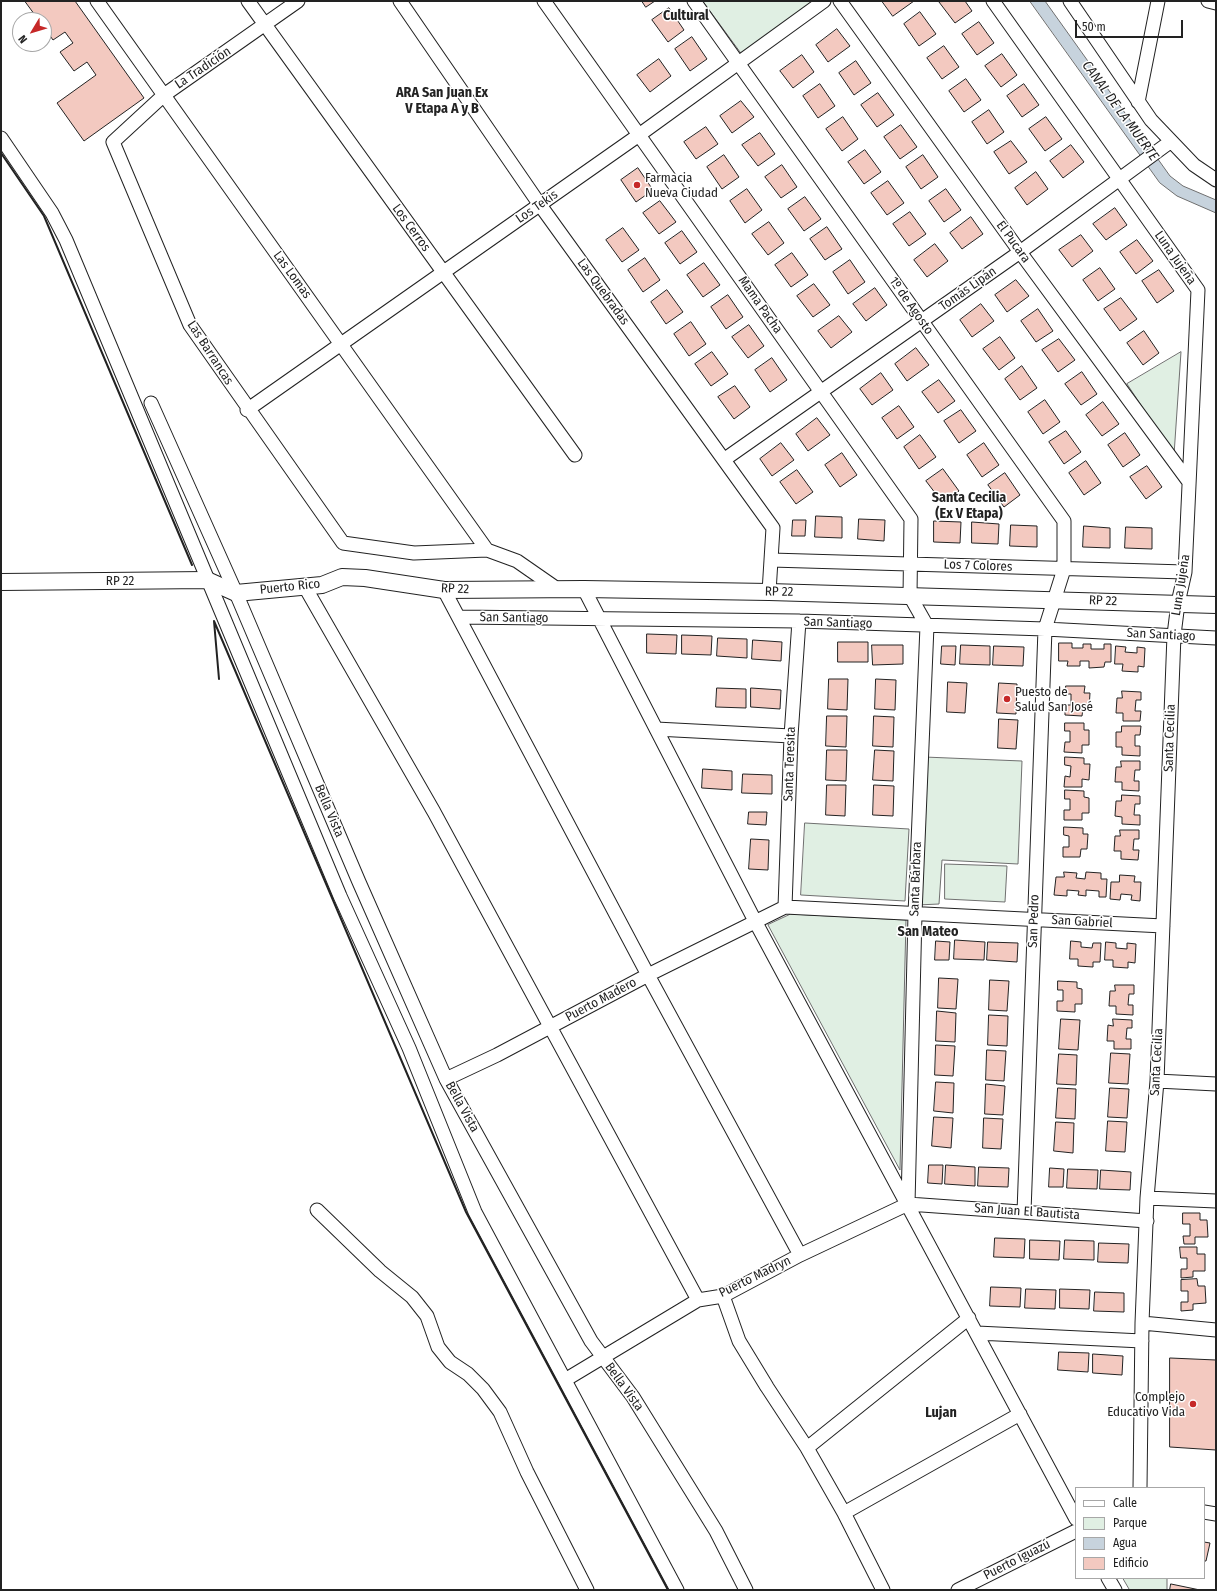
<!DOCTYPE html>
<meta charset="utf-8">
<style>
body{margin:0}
#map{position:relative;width:1217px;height:1591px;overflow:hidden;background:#fff;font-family:"Fira Sans Condensed",sans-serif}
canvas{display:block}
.frame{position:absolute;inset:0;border:2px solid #222;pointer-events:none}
.legend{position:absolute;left:1075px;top:1487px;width:130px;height:92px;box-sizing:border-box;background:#fff;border:1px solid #a7a7a7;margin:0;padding:5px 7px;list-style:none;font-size:12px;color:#222}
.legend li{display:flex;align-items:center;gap:8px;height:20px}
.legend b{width:20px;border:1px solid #a7a7a7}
.north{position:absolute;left:12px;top:12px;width:40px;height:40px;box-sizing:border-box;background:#fff;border:1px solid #a7a7a7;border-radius:50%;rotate:232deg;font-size:11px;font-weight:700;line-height:16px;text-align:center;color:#222}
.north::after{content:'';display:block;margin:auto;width:14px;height:18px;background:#c62828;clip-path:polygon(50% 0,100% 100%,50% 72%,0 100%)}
.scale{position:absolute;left:1075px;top:20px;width:108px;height:18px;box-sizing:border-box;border:2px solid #222;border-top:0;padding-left:5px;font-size:12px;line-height:14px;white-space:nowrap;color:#222;-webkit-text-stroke:3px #fff;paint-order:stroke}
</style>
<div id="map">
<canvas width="1217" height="1591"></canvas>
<div class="frame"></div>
<ul class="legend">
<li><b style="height:5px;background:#fff"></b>Calle</li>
<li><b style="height:11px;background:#e0efe3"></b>Parque</li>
<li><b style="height:11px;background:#c7d3dd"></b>Agua</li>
<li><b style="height:11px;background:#f3c9c0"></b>Edificio</li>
</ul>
<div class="north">N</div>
<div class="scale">50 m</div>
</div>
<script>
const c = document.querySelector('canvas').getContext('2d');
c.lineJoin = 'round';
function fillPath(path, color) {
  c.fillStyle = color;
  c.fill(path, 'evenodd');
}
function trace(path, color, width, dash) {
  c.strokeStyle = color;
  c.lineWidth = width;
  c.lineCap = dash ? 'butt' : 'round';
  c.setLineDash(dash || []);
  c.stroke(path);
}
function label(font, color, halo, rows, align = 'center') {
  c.font = font + ' "Fira Sans Condensed",sans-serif';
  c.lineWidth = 3;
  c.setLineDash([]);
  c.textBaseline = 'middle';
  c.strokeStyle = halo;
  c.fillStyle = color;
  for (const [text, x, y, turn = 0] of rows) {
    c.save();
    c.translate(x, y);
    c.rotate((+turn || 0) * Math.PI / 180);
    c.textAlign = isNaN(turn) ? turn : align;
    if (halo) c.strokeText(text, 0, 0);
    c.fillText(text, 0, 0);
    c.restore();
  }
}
const green = new Path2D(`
 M703,1H813L742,54Z
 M1181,352L1174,455L1127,384Z
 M924,757L1022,761L1018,864L942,860L939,904L917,905Z
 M805,823L909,829L905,901L801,895Z
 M945,864L1007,866L1005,902L945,899Z
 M791,914L906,920L900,1170L768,925Z
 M1123,1578H1167V1590H1130Z`);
fillPath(green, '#e0efe3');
trace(green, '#6f6f6f', 1);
const water = new Path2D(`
 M1030,1H1045L1170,176L1183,186L1216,200V213L1177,196L1160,183Z`);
fillPath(water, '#c7d3dd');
trace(water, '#6f6f6f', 1);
const building = new Path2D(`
 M25,1H75L144,98L84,141L57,103L96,75L87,62L74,71L60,52L73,43L65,32L53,40L44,27V20H39Z
 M642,1H655L646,7Z
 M882,1H914L893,16Z
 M965,1L972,11L955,23L939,2Z
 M669,8L684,30L668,42L652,20Z
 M920,12L936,34L919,46L904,24Z
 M979,22L994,43L977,55L962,34Z
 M837,29L850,46L828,62L816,45Z
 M692,37L707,59L690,71L675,49Z
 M944,46L959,67L942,79L927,58Z
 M1002,54L1017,75L1001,87L985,66Z
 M802,55L814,72L793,88L780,71Z
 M659,59L671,76L650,92L637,75Z
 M856,61L871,83L854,95L839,73Z
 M966,79L981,100L964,112L949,91Z
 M820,84L835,106L818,118L803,96Z
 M1024,84L1039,105L1022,117L1007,96Z
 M878,93L894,115L877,127L861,105Z
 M741,101L754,117L732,133L720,116Z
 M989,110L1004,132L987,144L972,122Z
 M843,117L858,139L842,151L826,129Z
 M1046,117L1062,139L1045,151L1029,129Z
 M901,125L917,147L900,159L884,137Z
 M706,127L718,144L696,159L684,142Z
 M760,133L775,154L758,166L742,145Z
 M1011,141L1027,162L1009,174L994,152Z
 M1071,145L1084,162L1063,178L1050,161Z
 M865,150L881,172L864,184L848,162Z
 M724,155L739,177L722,189L707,167Z
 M923,155L938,177L921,189L906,167Z
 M782,165L797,187L781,198L765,177Z
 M638,168L653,190L636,202L621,180Z
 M1036,172L1048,189L1027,205L1015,188Z
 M888,181L904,203L887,215L871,193Z
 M747,189L762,210L745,223L730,201Z
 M946,189L961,210L944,222L929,201Z
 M805,197L821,219L804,231L788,209Z
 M660,201L676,222L659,234L643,213Z
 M1115,208L1127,225L1106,240L1093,224Z
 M910,212L926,234L909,246L893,224Z
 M971,217L983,234L962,249L950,233Z
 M769,222L784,243L768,255L752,234Z
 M827,227L842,249L825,260L810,239Z
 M623,228L639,250L622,262L606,240Z
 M682,231L697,252L680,264L665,243Z
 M1081,235L1093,251L1072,267L1059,250Z
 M1137,240L1153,261L1136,274L1120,252Z
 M935,244L948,261L927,277L914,260Z
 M792,253L808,275L791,287L775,265Z
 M645,258L660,280L643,292L628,270Z
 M850,260L865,282L848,294L833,272Z
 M704,263L720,285L703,297L687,275Z
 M1100,268L1115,289L1098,301L1083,280Z
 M1159,270L1174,291L1157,303L1142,281Z
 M1016,280L1029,296L1007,312L995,295Z
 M814,284L830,305L813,317L797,296Z
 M875,288L887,305L866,321L853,304Z
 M667,290L683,312L666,324L651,302Z
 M728,295L743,317L726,329L711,307Z
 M1121,298L1137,319L1120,331L1104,309Z
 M981,304L994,321L972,337L960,320Z
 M1038,309L1053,331L1036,342L1021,321Z
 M839,316L852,332L831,348L818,331Z
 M691,322L706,344L689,356L674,334Z
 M749,325L764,346L748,358L732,337Z
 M1144,331L1159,353L1143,365L1127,343Z
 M1000,337L1015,358L999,370L983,349Z
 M1059,339L1075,360L1058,372L1042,350Z
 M916,348L929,365L907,381L895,364Z
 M712,352L728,374L711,386L695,364Z
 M772,358L787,380L770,392L755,370Z
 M1022,366L1037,388L1020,400L1005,379Z
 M1082,372L1097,394L1081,405L1065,384Z
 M881,373L893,390L872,405L860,389Z
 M939,380L955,401L938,413L922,392Z
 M735,386L750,407L734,419L718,397Z
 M1045,400L1060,422L1043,434L1028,412Z
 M1103,402L1119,424L1102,436L1086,415Z
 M899,406L914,427L897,439L882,418Z
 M961,410L976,431L959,443L944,421Z
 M817,418L830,435L808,451L796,434Z
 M1066,431L1081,452L1064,464L1049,442Z
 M1125,433L1140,455L1123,467L1108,445Z
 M920,435L936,457L919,469L904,447Z
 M781,443L794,460L772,476L760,459Z
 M984,443L999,465L982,477L967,455Z
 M842,453L857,475L840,487L825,465Z
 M1086,461L1101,483L1084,495L1069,473Z
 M1147,466L1162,487L1146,499L1130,477Z
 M943,469L959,491L942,502L926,481Z
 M797,470L813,492L796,504L780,482Z
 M1005,473L1020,495L1004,507L988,485Z
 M816,516L842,517V538L815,537Z
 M859,519L885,520L884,541L858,539Z
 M793,520H806L805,536H792Z
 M934,521L961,522L960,543L934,542Z
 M972,522L999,524L998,544L972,543Z
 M1011,525L1037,526V547L1010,546Z
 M1084,526L1110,528V548L1083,547Z
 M1126,527L1152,528V549L1125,548Z
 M647,634L677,635L676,654L647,653Z
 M682,635L712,636L711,655L682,654Z
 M718,638L747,639V658L717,656Z
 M753,640L782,642L781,661L752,659Z
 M838,642H868V662H838Z
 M1059,643H1072V648H1083V644H1091V649H1104V644H1111V662H1105L1104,667L1089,668V661H1080V666H1067L1068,661H1059Z
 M872,645H903V664L873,665Z
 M961,645L990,646V665L960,664Z
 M942,646H956L955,665L941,664Z
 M994,646L1024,647L1023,666L993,665Z
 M1116,646L1126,647L1125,652L1137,653V647L1145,648L1144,667L1138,666V672L1122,671L1123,664H1115Z
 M829,679H848L847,710L828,709Z
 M876,679L896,680L895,710L875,709Z
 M948,682L967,683L965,713L947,712Z
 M999,683L1017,684L1016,714L997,713Z
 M1066,686H1085L1084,693H1090L1089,708H1083L1082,716L1065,715V705H1071V694H1066Z
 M717,688L746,689V708L716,707Z
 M751,688L781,690L780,709L751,707Z
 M1122,691L1141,692V700H1136L1135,711H1141L1140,721H1123V713H1116L1117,698H1122Z
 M827,716H847L846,747L826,746Z
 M874,716L894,717L893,747L873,746Z
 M999,719L1018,720L1016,749L998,748Z
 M1065,723H1084V730H1089V745H1082V753L1064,752L1065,742H1070V731H1065Z
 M1122,726H1141L1140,735H1135V746H1140V756L1122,755V747H1116V732H1121Z
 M827,750H847L846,781L826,780Z
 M875,750L894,751L893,781L873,780Z
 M1065,757L1084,758V764H1090L1089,780L1082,779V787H1064L1065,776L1070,777L1071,766L1065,765Z
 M1121,761H1140V770H1135L1134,781H1139V791L1122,790V782H1115L1116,767H1121Z
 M703,769L732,771V790L702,788Z
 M743,774L772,775V794L742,793Z
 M827,785H846L845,816L826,815Z
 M874,785L894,786L893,816L873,815Z
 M1065,790L1084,791V797L1089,798V813H1082V820H1064V810H1070V799H1065Z
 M1122,795L1140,796V804H1135L1134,815H1140V825L1122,824V817L1115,816L1116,801H1121Z
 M749,812H767L766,825L748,824Z
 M1064,827L1083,828V834H1088L1087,849H1081L1080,857H1063V847H1069V836L1064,835Z
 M1120,830H1139V839H1134L1133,850H1139L1138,860L1121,859V851H1114L1115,836H1120Z
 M751,839L769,840L768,870L749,869Z
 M1064,872L1077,873L1076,878L1085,879L1086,872L1101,873V879H1107L1106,897H1099V891L1086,890V896L1078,895L1079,891L1067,890V896L1054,895L1056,877H1064Z
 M1120,875L1135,876L1134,882H1141L1140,901L1131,900L1132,895L1121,894L1120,900L1110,899L1111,882H1119Z
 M955,940L985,942L984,960L954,959Z
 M936,941L950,942L949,960H935Z
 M1071,941L1081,942V947L1092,948L1093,943H1101L1100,962H1093V967L1078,966V959H1070Z
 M988,942L1018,943L1017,962L987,960Z
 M1106,942L1116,943V948L1127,949V943L1136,944L1135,963L1128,962V968L1113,967V960H1105Z
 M939,978L958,979L956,1009L938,1008Z
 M990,980L1009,981L1007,1011L989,1010Z
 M1058,981L1077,982V988L1082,989V1004H1075V1012L1057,1011V1001H1063V990H1058Z
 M1115,985H1134V994H1129L1128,1005H1133V1015L1116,1014V1006H1109L1110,991H1115Z
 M937,1011L956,1013L955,1042L936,1041Z
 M989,1015L1008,1016L1007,1046L988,1045Z
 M1061,1019L1080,1020L1078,1050L1059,1049Z
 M1113,1019L1132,1020V1028H1127L1126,1039H1131V1049H1114V1041H1107L1108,1025L1113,1026Z
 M936,1045L955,1046L953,1076L935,1075Z
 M987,1050L1006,1051L1004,1081L986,1080Z
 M1111,1053L1130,1054L1128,1084L1109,1083Z
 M1059,1054L1077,1055L1076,1085L1057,1084Z
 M936,1082L954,1083L953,1113L934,1111Z
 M986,1084L1005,1086L1003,1115L985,1114Z
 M1058,1088L1076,1089L1075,1119L1056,1118Z
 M1110,1088L1129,1089L1127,1118L1108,1117Z
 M934,1117L953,1118L951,1148L932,1146Z
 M984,1118L1003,1119L1001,1149L983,1148Z
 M1108,1121L1127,1122L1125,1152L1106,1151Z
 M1056,1122L1074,1123L1073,1153L1054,1151Z
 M929,1165H943L942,1184L928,1183Z
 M946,1165L975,1167V1186L945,1184Z
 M979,1167L1009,1168L1008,1187L978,1186Z
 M1050,1168L1064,1169L1063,1187H1049Z
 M1068,1169L1098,1170L1097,1189L1067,1188Z
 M1101,1170L1131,1172L1130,1190L1100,1189Z
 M1183,1213H1200V1220H1207L1208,1237H1195V1244H1184L1183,1236H1190V1224H1183Z
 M995,1238L1025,1239L1024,1258L994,1257Z
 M1030,1240L1060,1241L1059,1260L1030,1259Z
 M1065,1240L1094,1241V1260L1064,1259Z
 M1099,1243L1129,1244L1128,1263L1098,1262Z
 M1180,1247H1197V1254H1205V1271H1193V1277L1181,1278V1269H1187V1258H1181Z
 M1197,1279L1198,1286H1205L1206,1303L1193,1304V1310L1181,1311V1302H1188V1291H1181V1280Z
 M991,1287L1021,1288L1020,1307L990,1306Z
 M1026,1289L1056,1290L1055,1309L1025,1308Z
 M1060,1289L1090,1290L1089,1309L1060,1308Z
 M1095,1292L1124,1293V1312L1094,1311Z
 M1059,1352L1089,1353L1088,1372L1058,1370Z
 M1093,1354L1123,1356L1122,1375L1093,1373Z
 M1170,1358L1216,1360V1450L1170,1447Z
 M1204,1542L1210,1543L1206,1561H1204Z
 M1171,1584L1200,1590H1170Z`);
fillPath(building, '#f3c9c0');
trace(building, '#222', 1);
const minor = new Path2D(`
 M97,1L487,550
 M248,1L575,455
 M298,1L164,95L113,142L190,325L343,543L414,553L487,550L517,561L553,586
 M400,1L540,205L773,528L769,592
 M544,1L911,519L910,596L927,626L915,914L908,1204
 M694,1L1064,521V569L1045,629L1024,1212
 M840,1L1020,252L1189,482
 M993,1L1198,290L1185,572L1178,603L1174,635L1157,1081L1147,1198L1142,1323L1140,1488
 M1070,1L1151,120L1194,165L1216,180
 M1208,1L1216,3
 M1138,102L1158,1
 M1,138L52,213L66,240L340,896L409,1048L475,1212L677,1590
 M151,403L236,593L359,882L446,1079L591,1341L633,1397L716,1531L746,1590
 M247,410L639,135L824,1
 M725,459L1020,252L1170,142
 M771,560L1185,572
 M305,587L434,812L698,1300
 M584,589L755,921L1076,1519
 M444,590L648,975L800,1255
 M459,617L799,621L1045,629L1216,638
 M656,729L791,736
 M785,907L791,736L799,621
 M446,1079L497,1055L648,975L785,907L1163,926
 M1157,1081L1216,1084
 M1147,1198L1216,1201
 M317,1210L380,1271L412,1297L427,1316L438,1347L450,1362L468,1374L483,1389L500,1412L527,1472L587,1590
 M723,1296L739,1341L767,1387L807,1448L844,1513L883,1590
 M1142,1323L1216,1330
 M977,1333L1142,1341
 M565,1380L698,1300L723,1296L800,1255L908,1204L1147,1221
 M807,1448L969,1318
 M1204,1512L1216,1514
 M844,1513L1020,1414
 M1108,1578L1115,1590
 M958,1590L1076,1531`);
const tertiary = new Path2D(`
 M1,582L207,580L236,593L322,585L342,577L365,578L444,590L584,589L769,592L1216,605`);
trace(minor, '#222', 15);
trace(tertiary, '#222', 18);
trace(minor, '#fff', 13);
trace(tertiary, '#fff', 16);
trace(new Path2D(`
 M1,153L44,216L192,565
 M219,679L214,621L466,1212L668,1590`), '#222', 2);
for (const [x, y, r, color] of [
 [637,185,4,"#c62828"],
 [1007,699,4,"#c62828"],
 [1193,1404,4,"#c62828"]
]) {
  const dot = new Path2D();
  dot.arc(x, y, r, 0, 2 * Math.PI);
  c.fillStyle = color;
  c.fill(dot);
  trace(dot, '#fff', 1.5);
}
label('13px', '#222', '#fff', [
 ["La Tradición",203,68,-34],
 ["Los Tekis",537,207,-35],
 ["Los Cerros",411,228,54],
 ["El Pucara",1013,242,54],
 ["Luna Jujeña",1175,258,55],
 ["Las Lomas",292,275,54],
 ["Tomás Lipán",968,289,-35],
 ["Las Quebradas",603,292,54],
 ["Mama Pacha",760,305,55],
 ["1º de Agosto",911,306,55],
 ["Las Barrancas",210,353,57],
 ["Los 7 Colores",978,566,2],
 ["RP 22",120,581],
 ["Luna Jujeña",1181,585,-81],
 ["Puerto Rico",290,587,-6],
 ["RP 22",455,589,2],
 ["RP 22",779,592,1],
 ["RP 22",1103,601,2],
 ["San Santiago",514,618,1],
 ["San Santiago",838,623,2],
 ["San Santiago",1161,635,3],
 ["Santa Cecilia",1170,738,-88],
 ["Santa Teresita",790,764,-88],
 ["Bella Vista",329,811,67],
 ["Santa Bárbara",916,879,-88],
 ["San Pedro",1034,921,-88],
 ["San Gabriel",1082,922,3],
 ["Puerto Madero",601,1000,-28],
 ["Santa Cecilia",1157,1062,-87],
 ["Bella Vista",462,1107,61],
 ["San Juan El Bautista",1027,1212,4],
 ["Puerto Madryn",755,1277,-26],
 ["Bella Vista",624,1387,54],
 ["Puerto Iguazú",1017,1560,-27]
]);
label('13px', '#222', '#fff', [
 ["Farmacia",645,178],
 ["Nueva Ciudad",645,193],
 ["Puesto de",1015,692],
 ["Salud San José",1015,707],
 ["Complejo",1185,1397,"right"],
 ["Educativo Vida",1185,1412,"right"]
], 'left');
label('bold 14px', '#222', '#fff', [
 ["Cultural",686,16],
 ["ARA San Juan Ex",442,93],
 ["V Etapa A y B",442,109],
 ["Santa Cecilia",969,498],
 ["(Ex V Etapa)",969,514],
 ["San Mateo",928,932],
 ["Lujan",941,1413]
]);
label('italic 14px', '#222', '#fff', [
 ["CANAL DE LA MUERTE",1120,111,54]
]);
</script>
